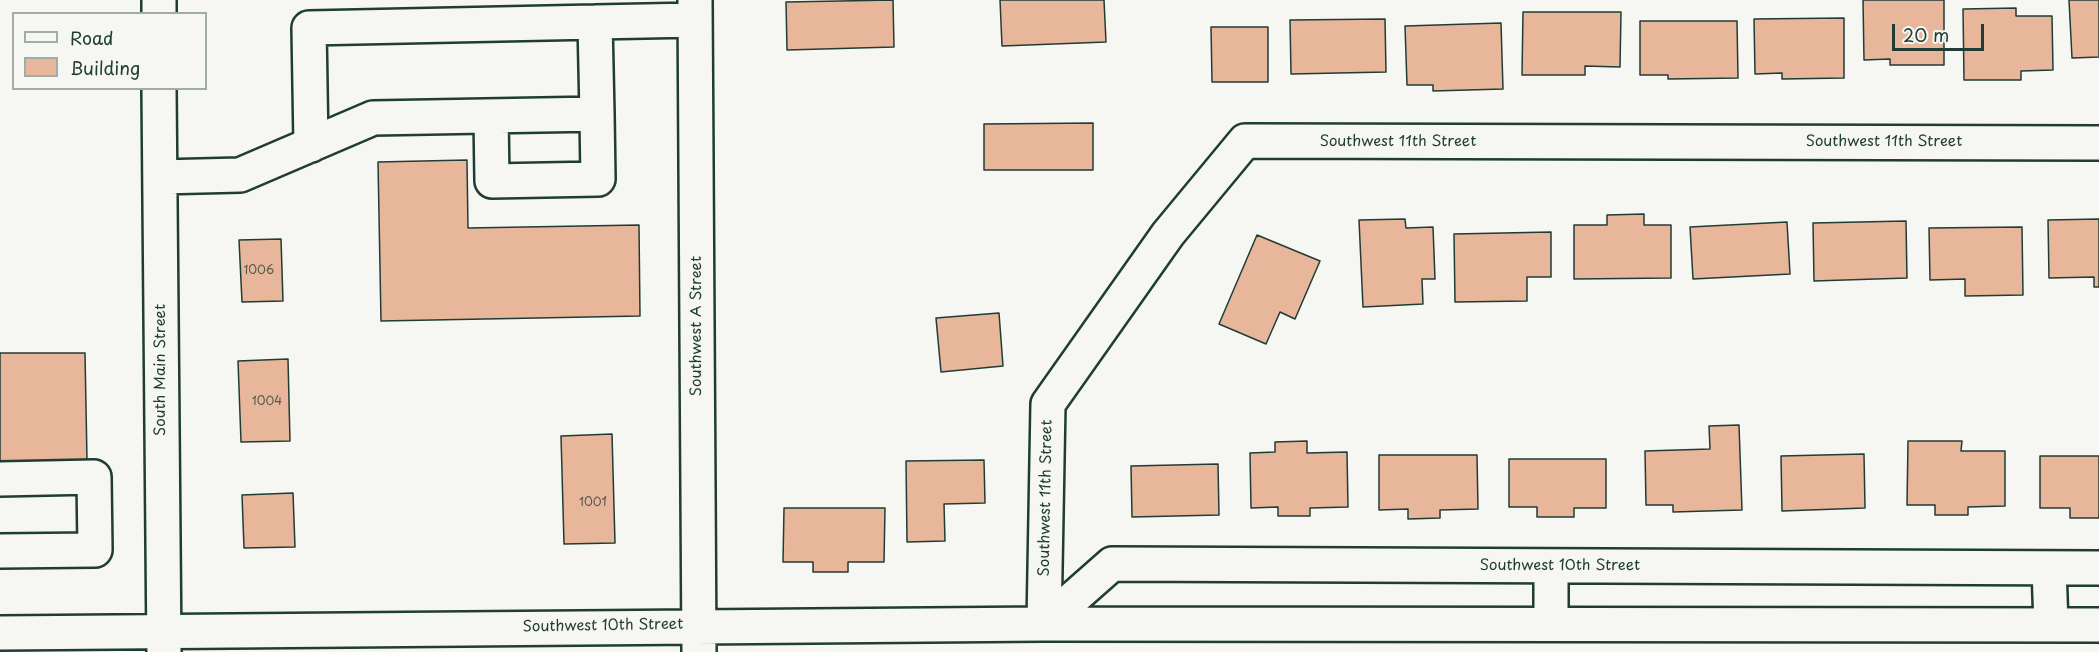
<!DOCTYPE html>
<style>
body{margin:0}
#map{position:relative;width:2099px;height:652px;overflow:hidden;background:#f6f6f2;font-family:"Playpen Sans",sans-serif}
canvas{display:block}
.legend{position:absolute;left:12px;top:12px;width:195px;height:78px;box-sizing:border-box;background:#f6f6f2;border:2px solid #a0aca6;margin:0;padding:8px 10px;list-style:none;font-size:18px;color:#1f3d34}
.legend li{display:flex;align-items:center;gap:12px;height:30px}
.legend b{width:30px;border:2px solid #a0aca6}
.scale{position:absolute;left:1892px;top:24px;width:92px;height:27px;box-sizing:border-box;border:3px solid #1f3d34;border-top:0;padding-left:8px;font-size:18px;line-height:21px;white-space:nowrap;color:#1f3d34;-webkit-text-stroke:4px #f6f6f2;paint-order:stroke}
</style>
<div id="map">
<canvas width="2099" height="652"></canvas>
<ul class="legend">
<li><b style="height:8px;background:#f6f6f2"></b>Road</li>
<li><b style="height:16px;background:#e8b69a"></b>Building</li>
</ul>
<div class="scale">20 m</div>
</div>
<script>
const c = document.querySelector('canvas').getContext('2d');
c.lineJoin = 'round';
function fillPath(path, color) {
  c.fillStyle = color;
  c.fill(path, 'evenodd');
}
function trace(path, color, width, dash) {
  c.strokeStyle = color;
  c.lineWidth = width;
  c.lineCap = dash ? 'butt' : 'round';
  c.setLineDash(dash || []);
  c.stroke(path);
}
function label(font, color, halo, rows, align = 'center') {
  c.font = font + ' "Playpen Sans",sans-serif';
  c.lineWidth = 6;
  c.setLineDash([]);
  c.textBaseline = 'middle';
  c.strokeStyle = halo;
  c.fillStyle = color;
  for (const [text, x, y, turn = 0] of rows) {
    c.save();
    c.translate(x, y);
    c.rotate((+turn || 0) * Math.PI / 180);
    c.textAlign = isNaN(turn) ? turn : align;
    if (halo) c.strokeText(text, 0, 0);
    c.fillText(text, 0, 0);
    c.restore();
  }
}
const building = new Path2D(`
 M893,0L894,47L787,50L786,2Z
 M1000,0H1104L1106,42L1002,46Z
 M1863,0H1944V65H1890V59L1864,60Z
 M2069,0H2099V57L2072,58Z
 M2016,8V16H2052L2053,70L2021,71V80H1964L1963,9Z
 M1523,12H1621L1620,67L1585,66V75H1522Z
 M1844,18V78L1782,79V73L1755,74L1754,19Z
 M1385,19L1386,72L1291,74L1290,20Z
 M1640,21H1737L1738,78L1668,79V75H1640Z
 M1501,23L1503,89L1433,91V85H1407L1405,26Z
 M1211,27H1268V82H1212Z
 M1093,123V170H984V124Z
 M467,160L468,228L639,225L640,316L381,321L378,162Z
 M1644,214V225H1671V278L1574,279V225H1607V215Z
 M1405,219L1406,228L1433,227L1435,279H1422L1423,304L1363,307L1359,220Z
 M2099,219V287H2094V277L2049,278L2048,220Z
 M1906,221L1907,278L1814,281L1813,223Z
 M1787,222L1790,274L1693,279L1690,227Z
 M2022,227L2023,295L1965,296V279L1930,280L1929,228Z
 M1551,232V277H1527V301L1455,302L1454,234Z
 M1257,235L1320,261L1295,319L1280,312L1266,344L1219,324Z
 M281,239L283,301L242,302L239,240Z
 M999,313L1003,366L941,372L936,318Z
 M0,353H85L87,460L0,462Z
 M288,359L290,441L241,442L238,361Z
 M1739,425L1742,510L1673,512V505H1646L1645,451L1710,449L1709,426Z
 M612,434L615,543L564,544L561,436Z
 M1307,441V453L1347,452L1348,507L1310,508V516H1278V507L1251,508L1250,453L1275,452V442Z
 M1908,441H1962L1961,451H2005V506L1968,507V515H1935V505H1907Z
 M1864,454L1865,508L1782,511L1781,456Z
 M1379,455H1477L1478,509L1440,510V518L1408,519V509L1379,510Z
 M2040,456H2099V518H2070V508H2040Z
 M1509,459H1606V508H1574V517H1537V507H1509Z
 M984,460L985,503L944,504L945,541L907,542L906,461Z
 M1218,464L1219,515L1132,517L1131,466Z
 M293,493L295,547L244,548L242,495Z
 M784,508H885L884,562H848V572H813V562H783Z`);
fillPath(building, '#e8b69a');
trace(building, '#1f3d34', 1.5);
const minor = new Path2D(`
 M159,0V14
 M695,0L699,652
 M159,88L164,652
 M491,116L492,181L598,179L597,114
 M311,145L309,28L595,22
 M160,177L240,175L373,118L597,114L595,22L695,20
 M0,479L94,477L95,550L0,551
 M2049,568L2051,625
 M1044,624L1048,404L1168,234L1245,141L2099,143
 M1044,624L1112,564L2099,568
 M1551,624V566
 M0,633L1044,624L2099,625`);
trace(minor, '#1f3d34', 38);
trace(minor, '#f6f6f2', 33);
label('12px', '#515b4e', null, [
 ["1006",259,271],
 ["1004",267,402],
 ["1001",593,503]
]);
label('15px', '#1f3d34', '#f6f6f2', [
 ["Southwest 11th Street",1398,142],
 ["Southwest 11th Street",1884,142],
 ["Southwest A Street",697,326,-90],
 ["South Main Street",161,370,-90],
 ["Southwest 11th Street",1046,498,-89],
 ["Southwest 10th Street",1560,566],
 ["Southwest 10th Street",603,626,-1]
]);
</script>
